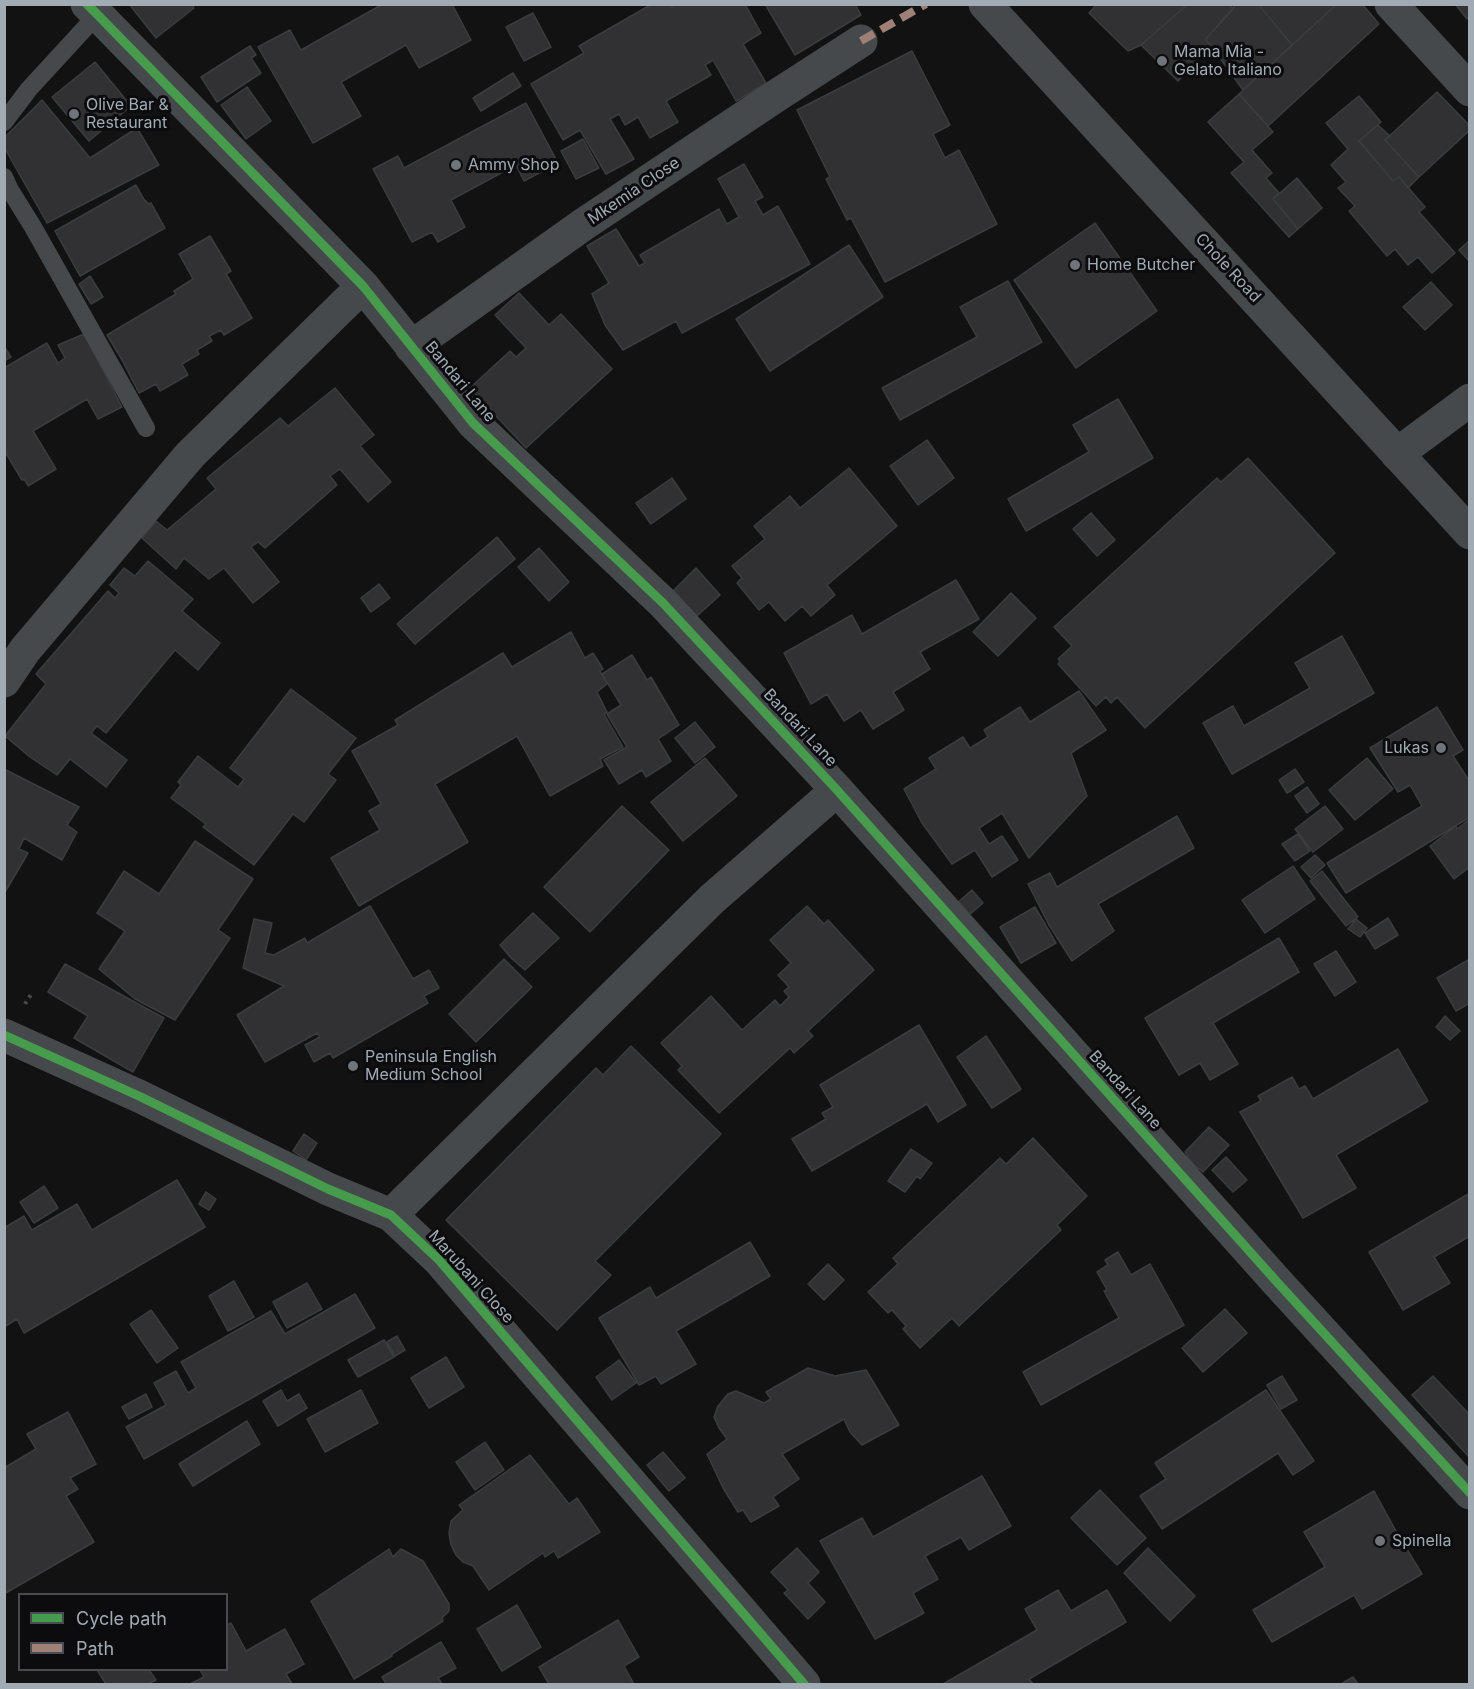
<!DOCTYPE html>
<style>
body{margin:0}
#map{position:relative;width:1474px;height:1689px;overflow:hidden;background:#121212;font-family:Inter,sans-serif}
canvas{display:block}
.frame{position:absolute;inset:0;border:6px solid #a1abb4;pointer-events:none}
.legend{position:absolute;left:18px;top:1593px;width:210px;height:78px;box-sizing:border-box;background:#0c0c0e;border:2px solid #484c50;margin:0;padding:8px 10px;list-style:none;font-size:18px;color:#a1abb4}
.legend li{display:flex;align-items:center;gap:12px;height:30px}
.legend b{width:30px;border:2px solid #484c50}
</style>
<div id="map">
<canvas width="1474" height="1689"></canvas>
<div class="frame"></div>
<ul class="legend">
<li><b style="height:8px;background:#469c4c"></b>Cycle path</li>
<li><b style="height:8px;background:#9e8076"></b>Path</li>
</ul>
</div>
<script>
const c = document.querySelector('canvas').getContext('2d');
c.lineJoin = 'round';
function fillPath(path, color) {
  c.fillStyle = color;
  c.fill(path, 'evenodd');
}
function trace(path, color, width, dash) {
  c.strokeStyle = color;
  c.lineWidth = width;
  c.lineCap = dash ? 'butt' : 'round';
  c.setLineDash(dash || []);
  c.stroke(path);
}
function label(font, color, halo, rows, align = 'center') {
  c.font = font + ' Inter,sans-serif';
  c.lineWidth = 6;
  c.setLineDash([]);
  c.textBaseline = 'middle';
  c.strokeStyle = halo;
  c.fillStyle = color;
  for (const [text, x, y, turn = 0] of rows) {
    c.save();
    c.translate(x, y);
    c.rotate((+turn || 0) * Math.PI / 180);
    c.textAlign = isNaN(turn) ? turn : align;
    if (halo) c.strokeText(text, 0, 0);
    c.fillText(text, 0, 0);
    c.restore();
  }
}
const building = new Path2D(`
 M129,4H192L194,8L156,38Z
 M383,4H452L471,40L419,68L406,45L341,82L361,116L313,143L258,47L290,30L301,50Z
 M652,4H671L672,7L676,4H745L761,33L743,44L766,83L736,101L713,60L705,65L711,75L666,101L678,122L650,138L638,117L625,125L619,114L610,119L634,159L606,174L580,130L563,140L531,84L584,53L579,46Z
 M765,4H855L861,15L795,55Z
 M1097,4H1188L1141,45L1128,51L1089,13Z
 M1188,4H1229L1233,9L1206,39L1211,47L1178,81L1141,45Z
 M1236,4H1258L1292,45L1243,90L1206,39Z
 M1258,4H1337L1292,45Z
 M1337,4H1362L1379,24L1268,126L1239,94Z
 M1455,4H1470V17L1467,19Z
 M533,13L551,47L524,61L506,27Z
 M250,46L256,55L251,58L261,73L217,102L201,77Z
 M912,51L950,125L933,134L945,158L959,150L997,224L885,282L851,218L847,220L826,179L830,177L797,110Z
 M95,62L131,106L89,141L52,97Z
 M513,73L521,86L481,111L473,98Z
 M247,87L271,121L246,139L221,105Z
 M1437,92L1470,126V130L1419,177L1385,140Z
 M1239,94L1273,132L1252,150L1272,173L1266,178L1279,193L1273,199L1298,229L1289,237L1231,173L1244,162L1208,122Z
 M1359,96L1381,122L1359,141L1393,181L1399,177L1425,207L1419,212L1455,253L1432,273L1418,257L1408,265L1395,249L1387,256L1349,211L1355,206L1338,188L1346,182L1331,165L1348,149L1326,123Z
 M42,100L90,158L137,128L159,165L47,223L4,147V138Z
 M526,103L558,163L524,181L516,165L451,200L465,227L438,242L432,232L412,242L373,169L398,156L404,168Z
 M1378,125L1390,136L1385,140L1419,177L1408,188L1399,177L1393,181L1359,141Z
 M583,139L599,168L576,179L561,151Z
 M744,164L763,197L755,201L763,215L778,206L810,264L682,333L676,321L623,350L605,325L592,294L609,283L587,246L616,229L639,266L645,263L640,255L719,209L727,224L739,217L718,179Z
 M1297,178L1322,208L1298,229L1273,199Z
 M136,185L145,201H146L148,204L151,203L165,228L80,276L55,231Z
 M1095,223L1157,311L1076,368L1014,280Z
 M210,236L231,271L226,274L252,318L224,335L221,330L209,336L212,341L197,350L199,354L182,364L188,375L160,391L156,384L139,393L122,360L107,335L176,294L174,291L193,279L179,254Z
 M1470,240V262L1459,250Z
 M849,245L883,297L770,371L736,319Z
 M90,276L103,297L91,304L79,284Z
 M1008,281L1042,342L900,420L882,388L977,337L960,307Z
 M1431,282L1452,305L1425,330L1403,307Z
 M519,293L549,325L561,314L612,369L526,448L470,388L510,351L516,357L526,348L495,315Z
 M84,334L122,407L98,419L87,399L33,431L56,469L28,486L24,479L22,480L4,450V368L47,343L58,363L65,358L58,345Z
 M4,346L11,357L4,361Z
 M335,388L374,435L360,446L391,482L368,502L340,469L330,476L337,485L265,548L258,542L251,547L279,582L253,603L224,568L209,579L184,558L176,569L142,538L156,521L167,530L216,489L207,478L280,418L288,426Z
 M1118,399L1153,458L1026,531L1008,499L1089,452L1073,425Z
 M927,440L954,478L918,505L890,466Z
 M1248,458L1335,553L1145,728L1117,697L1111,703L1106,697L1096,706L1058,664L1060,661L1058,659L1072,646L1054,627L1217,478L1221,482Z
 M849,468L897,526L827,585L835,595L811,616L802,606L785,621L769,602L759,610L737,583L742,578L732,566L765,539L754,526L790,496L800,508Z
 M672,478L686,499L651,524L636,503Z
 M1091,513L1115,540L1097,556L1073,529Z
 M497,537L515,559L415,644L397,624Z
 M539,548L569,582L549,601L518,567Z
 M148,561L193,599L182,611L220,643L198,670L175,650L106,733L97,726L91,733L127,760L106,787L70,759L57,775L30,757L5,736L46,684L36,674L108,591L115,598L119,593L110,585L124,568L135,576Z
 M696,568L720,595L697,616L673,591Z
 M956,580L979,619L920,652L930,669L893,692L904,710L873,729L861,710L844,721L827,694L811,704L784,653L852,615L862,634Z
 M379,584L390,598L371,612L361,598Z
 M1011,593L1036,618L998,656L973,632Z
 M571,632L585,658L593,653L603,669L600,671L607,684L597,692L607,712L604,714L623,747L600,759L603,766L550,796L517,736L435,784L468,842L359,906L331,858L380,830L369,811L381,804L352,751L398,725L395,720L503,653L512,667Z
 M1342,636L1374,693L1232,774L1203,723L1233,706L1244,726L1310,688L1295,663Z
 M632,655L647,680L651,677L679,725L658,739L671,761L646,777L642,770L619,784L604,760L627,747L607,714L621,705L602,674Z
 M291,689L356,738L328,774L336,780L304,822L293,814L254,865L203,827L206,824L171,798L181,785L178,782L198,756L238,787L244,779L230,768Z
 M1079,691L1106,730L1071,753L1087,796L1029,858L1002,813L979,828L989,844L1002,836L1018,860L992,877L975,850L952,864L922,823L904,789L936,769L929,758L963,737L970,748L988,737L984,730L1020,707L1030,722Z
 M1437,707L1463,750L1453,756L1470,782V817L1346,893L1327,863L1422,806L1410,785L1398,792L1370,748Z
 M695,722L715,747L695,763L675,738Z
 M705,758L737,796L683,841L651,802Z
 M1367,758L1393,789L1355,820L1329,790Z
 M4,769L79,807L67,825L77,832L62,860L24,838L19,849L28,853L4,894Z
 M1295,769L1304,782L1287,793L1279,780Z
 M1307,787L1319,804L1307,813L1295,796Z
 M622,806L669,850L590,932L544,887Z
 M1325,806L1343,829L1313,852L1295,829Z
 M1177,816L1194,848L1098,904L1114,931L1072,961L1049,925L1028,884L1050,873L1057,887Z
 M1470,819V867L1454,879L1430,846L1456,826L1457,829Z
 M1298,834L1310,851L1295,861L1282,844Z
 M195,841L253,879L218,930L230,938L175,1020L135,999L99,969L125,931L97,913L124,871L159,894Z
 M1315,855L1325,865L1311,878L1301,867Z
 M1293,866L1315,899L1265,933L1242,900Z
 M1322,871L1358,917L1346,926L1310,881Z
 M972,890L983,903L968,916L957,903Z
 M370,906L413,979L429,970L439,988L424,996L428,1003L333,1058L330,1053L314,1062L305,1045L320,1037L317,1033L265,1062L237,1015L284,986L243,968L254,919L272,923L265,953L274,955L305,938L307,943Z
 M807,906L824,924L828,920L874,970L808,1031L813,1036L794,1053L790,1048L719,1113L678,1070L682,1066L661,1043L711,996L742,1030L775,1000L780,1006L789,997L784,991L789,987L778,975L791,963L770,940Z
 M1035,907L1056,943L1021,963L1000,927Z
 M533,913L559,938L525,970L511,958L500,945Z
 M1388,918L1398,935L1375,949L1365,933Z
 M1356,919L1367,928L1360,937L1348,929Z
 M1279,938L1299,972L1213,1023L1238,1064L1210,1080L1200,1063L1179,1075L1145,1018Z
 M1336,951L1356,982L1335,996L1314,964Z
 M504,959L532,987L476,1042L449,1014Z
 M1470,959V1003L1456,1011L1437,978Z
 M65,964L164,1018L133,1072L74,1038L88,1016L48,992Z
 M1445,1016L1460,1031L1450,1040L1436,1027Z
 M919,1025L966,1105L938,1122L927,1104L812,1171L792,1139L826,1119L822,1113L833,1107L820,1085Z
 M986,1036L1021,1089L992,1108L957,1057Z
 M631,1046L721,1134L595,1261L611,1275L557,1330L446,1220L596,1068L603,1075Z
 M1398,1049L1428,1101L1336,1155L1356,1188L1303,1218L1240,1112L1261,1101L1258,1096L1292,1077L1299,1089L1305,1086L1313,1099Z
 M1209,1127L1229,1145L1203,1172L1192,1163L1185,1152Z
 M304,1134L317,1143L306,1160L293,1151Z
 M1033,1138L1087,1196L1057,1225L1061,1230L959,1326L952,1318L920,1348L903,1329L906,1326L892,1310L888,1313L868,1292L898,1264L893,1258L1000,1158L1006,1164Z
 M911,1149L932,1163L920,1179L917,1176L905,1192L888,1181Z
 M1226,1157L1247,1180L1233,1192L1212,1170Z
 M177,1180L205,1227L24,1333L17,1319L4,1327V1228L24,1216L32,1230L77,1204L92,1230Z
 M44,1186L58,1208L34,1223L20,1202Z
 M206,1192L216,1199L209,1210L199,1204Z
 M1470,1193V1236L1434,1257L1450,1283L1403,1310L1369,1252Z
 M750,1242L770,1276L676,1331L696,1364L661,1384L656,1376L639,1385L599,1318L650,1287L656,1298Z
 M1118,1252L1131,1275L1150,1264L1184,1325L1041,1405L1023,1372L1119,1318L1104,1291L1107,1290L1097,1272L1108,1265L1105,1260Z
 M828,1264L844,1280L824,1300L808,1284Z
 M234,1281L254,1317L228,1331L209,1296Z
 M307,1283L322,1309L287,1328L273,1302Z
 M355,1294L375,1328L144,1459L126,1427L166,1405L154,1383L176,1371L188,1393L196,1388L181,1362L271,1311L285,1334Z
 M1225,1309L1247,1333L1203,1372L1182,1348Z
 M151,1310L178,1348L157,1363L130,1324Z
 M397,1336L405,1350L395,1356L387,1342Z
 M384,1340L394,1357L358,1377L348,1360Z
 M446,1357L464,1387L429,1408L411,1378Z
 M619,1360L636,1383L612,1400L596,1377Z
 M808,1368L835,1376L866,1370L899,1425L862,1445L850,1432L844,1419L782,1454L799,1479L773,1497L779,1506L751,1522L743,1510L738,1512L723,1488L707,1454L727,1439L719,1428L714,1417L718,1406L728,1394L736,1391L764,1403L771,1399L766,1392Z
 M1282,1376L1297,1400L1281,1409L1267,1385Z
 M1433,1376L1470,1415V1458L1412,1395Z
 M281,1390L287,1401L299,1394L307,1408L278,1426L263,1401Z
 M361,1390L378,1423L325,1452L307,1419Z
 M1266,1390L1314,1461L1293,1475L1278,1453L1162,1529L1140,1496L1166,1479L1155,1463Z
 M146,1394L152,1407L129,1419L122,1407Z
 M68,1412L96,1464L70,1478L78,1489L66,1496L94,1542L4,1594V1468L36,1449L27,1434Z
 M247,1421L260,1444L193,1486L179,1464Z
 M485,1442L504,1470L475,1490L456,1462Z
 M663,1452L685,1478L669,1491L647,1465Z
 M530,1455L569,1504L577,1498L600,1532L558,1558L554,1551L545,1557L543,1553L489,1590L473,1566L463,1562L456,1555L451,1545L449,1533L451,1521L463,1510L459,1505Z
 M982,1476L1011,1526L969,1550L961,1537L925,1556L938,1579L913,1593L924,1613L875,1639L820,1541L862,1518L873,1537Z
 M1100,1490L1146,1538L1117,1565L1071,1518Z
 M1374,1491L1397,1533L1422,1574L1362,1609L1354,1595L1272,1642L1253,1610L1325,1567L1304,1532Z
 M797,1548L819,1572L808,1583L825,1602L808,1619L784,1593L788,1590L771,1572Z
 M1148,1548L1195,1596L1170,1621L1124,1573Z
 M389,1549L393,1557L401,1549L423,1561L449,1604V1611L442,1618L443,1621L392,1654V1656L354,1679L311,1601Z
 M1058,1590L1071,1611L1107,1590L1126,1622L1029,1679L1033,1684H943L1037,1630L1025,1609Z
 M517,1605L541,1647L502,1671L477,1629Z
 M618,1620L639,1657L624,1666L634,1684H549L539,1667Z
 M231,1623L246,1651L285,1629L304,1664L286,1674L292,1684H190L204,1677L200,1670H226V1626Z
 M441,1642L456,1668L438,1678L442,1684H386L382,1677Z
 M97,1670H149L156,1680L148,1684H106Z
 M1353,1677L1358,1684H1341Z`);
fillPath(building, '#313133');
trace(building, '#3a3d3e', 1.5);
trace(new Path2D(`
 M25,1004L32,993`), '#47494d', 4, [3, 4.5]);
trace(new Path2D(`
 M4,122L29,89L97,15
 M4,177L10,190L33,227L146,428`), '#46494b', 18);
trace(new Path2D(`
 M87,4L363,286L473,423L663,603L837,790L1277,1282L1470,1493
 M1391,4L1470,90
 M411,347L584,224L779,94L861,41
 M1397,454L1470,400
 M4,681L25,650L190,455L363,286
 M4,1035L141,1097L328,1189L391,1215L439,1260L804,1684
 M391,1215L712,899L837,790`), '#46494b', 33);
trace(new Path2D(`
 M985,4L1470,533`), '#46494b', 33);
trace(new Path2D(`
 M861,41L926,4`), '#9e8076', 8, [15, 8]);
trace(new Path2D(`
 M87,4L363,286L473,423L663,603L837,790L1277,1282L1470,1493
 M4,1035L141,1097L328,1189L391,1215L439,1260L804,1684`), '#469c4c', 9);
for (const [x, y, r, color] of [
 [1162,61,6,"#6f757b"],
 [74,114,6,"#6f757b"],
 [456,165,6,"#6f757b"],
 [1075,265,6,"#6f757b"],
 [1441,748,6,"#6f757b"],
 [353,1066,6,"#6f757b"],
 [1380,1541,6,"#6f757b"]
]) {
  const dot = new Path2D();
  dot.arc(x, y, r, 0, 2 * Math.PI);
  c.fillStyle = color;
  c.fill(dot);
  trace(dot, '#0c0c0e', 2);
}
label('16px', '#a1abb4', '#0c0c0e', [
 ["Mama Mia -",1174,52],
 ["Gelato Italiano",1174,70],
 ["Olive Bar &",86,105],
 ["Restaurant",86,123],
 ["Ammy Shop",468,165],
 ["Home Butcher",1087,265],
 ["Lukas",1429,748,"right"],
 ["Peninsula English",365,1057],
 ["Medium School",365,1075],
 ["Spinella",1392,1541]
], 'left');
label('16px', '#a1abb4', '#0c0c0e', [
 ["Mkemia Close",634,191,-34],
 ["Chole Road",1228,268,47],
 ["Bandari Lane",460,382,50],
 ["Bandari Lane",800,728,47],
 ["Bandari Lane",1125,1090,48],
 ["Marubani Close",471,1277,48]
]);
</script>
